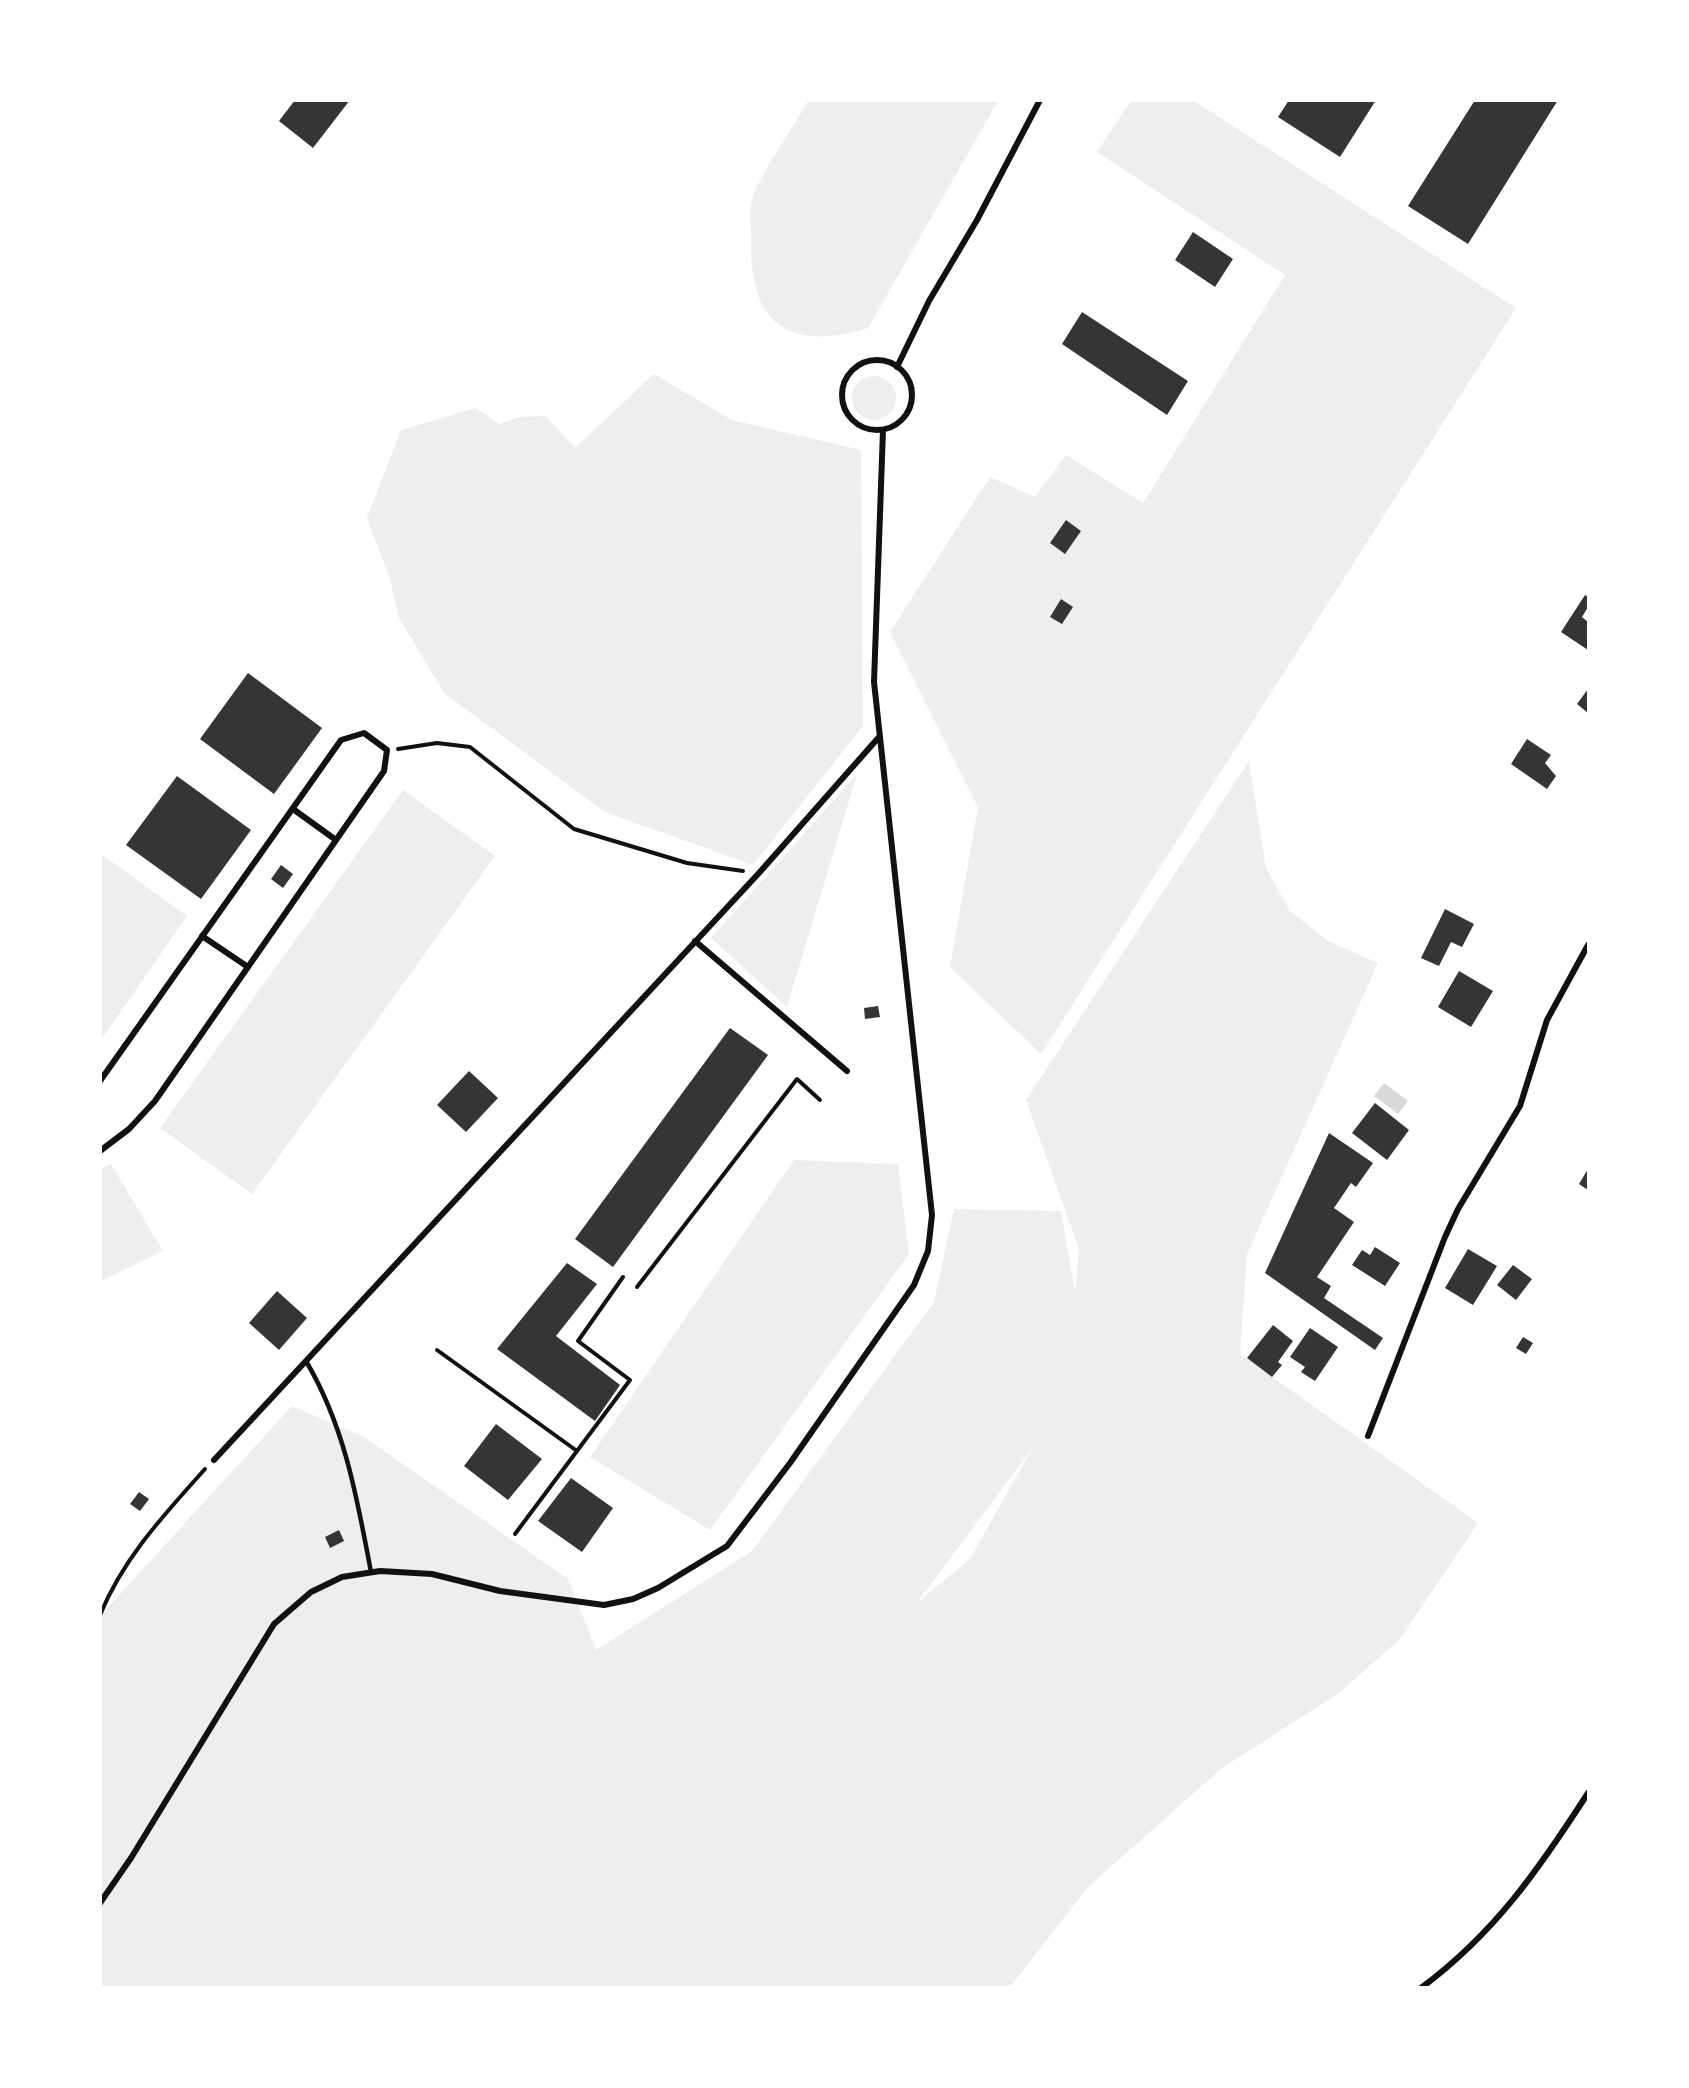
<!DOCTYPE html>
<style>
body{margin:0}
#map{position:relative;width:1689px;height:2088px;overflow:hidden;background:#fff;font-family:Cabin,sans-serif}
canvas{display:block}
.frame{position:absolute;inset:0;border:102px solid #fff;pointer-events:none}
</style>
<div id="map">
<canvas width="1689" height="2088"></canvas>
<div class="frame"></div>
</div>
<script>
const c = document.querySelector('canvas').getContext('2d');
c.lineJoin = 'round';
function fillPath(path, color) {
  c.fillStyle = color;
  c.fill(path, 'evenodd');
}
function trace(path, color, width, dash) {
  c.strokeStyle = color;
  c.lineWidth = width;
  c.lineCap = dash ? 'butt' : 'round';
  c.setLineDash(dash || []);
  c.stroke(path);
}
fillPath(new Path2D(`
 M808,101H998L868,328C791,351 750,328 751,242C752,229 748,209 753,196C766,165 791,131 808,101Z
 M1131,101H1194L1516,308L1041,1054L950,967L978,807L890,632L990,477L1035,497L1066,455L1143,503L1285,275L1097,152Z
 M654,374L732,420L861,450L863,726L753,865L605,812L444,693L398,616L390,579L367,518L401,430L476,408L499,424L519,417L546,416L575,448Z
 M852 398a22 22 0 1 1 44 0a22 22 0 1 1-44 0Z
 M1249,761L1266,868L1290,911L1328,941L1378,963L1247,1254L1240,1354L1478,1523L1400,1639L1339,1693L1222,1768L1088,1887L1010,1987H101L100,1616L292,1406L364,1437L568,1579L596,1650L752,1551L934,1302L954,1209L1061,1211L1075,1292L1079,1249L1026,1100ZM1033,1447L970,1559L919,1601V1600Z
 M857,774L787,1007L711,938Z
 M403,790L495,856L252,1194L160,1128Z
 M101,854L187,916L101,1040Z
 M794,1160L898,1164L909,1254L710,1530L590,1457Z
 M111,1164L163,1251L101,1281V1168Z`), '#eee');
fillPath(new Path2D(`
 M1384,1083L1408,1101L1398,1114L1374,1096Z`), '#d9d9d9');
fillPath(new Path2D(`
 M295,100H350L313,148L279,121Z
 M1289,100H1376L1340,157L1278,117Z
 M1475,100H1558L1468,244L1408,206Z
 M1193,232L1233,259L1215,287L1175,260Z
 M1082,312L1188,381L1167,415L1062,344Z
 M1066,520L1081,531L1065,554L1050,543Z
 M1585,595L1588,597V607L1582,617L1588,622V650L1561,632Z
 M1061,599L1073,607L1062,624L1050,617Z
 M248,673L322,728L274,794L200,739Z
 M1588,689V713L1577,704Z
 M1527,739L1551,755L1545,763L1556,776L1547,789L1511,764Z
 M177,776L251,830L201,899L126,845Z
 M281,865L293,874L283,888L271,879Z
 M1445,909L1474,924L1462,947L1451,942L1439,966L1421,958Z
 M1459,971L1493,991L1471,1027L1438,1007Z
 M878,1006L880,1017L865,1019L864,1008Z
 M730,1028L768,1055L613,1267L575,1239Z
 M469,1071L498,1098L466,1132L437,1105Z
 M1375,1103L1409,1130L1387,1160L1352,1133Z
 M1329,1133L1373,1163L1356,1187L1351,1183L1334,1208L1354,1222L1317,1277L1331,1286L1324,1298L1383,1338L1375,1350L1265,1273Z
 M1588,1169V1190L1579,1184Z
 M1375,1247L1400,1263L1385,1286L1352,1265L1362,1250L1370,1255Z
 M1468,1249L1497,1266L1473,1305L1445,1288Z
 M567,1263L597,1284L556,1336L620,1385L595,1421L497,1349Z
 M1513,1265L1532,1279L1516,1300L1497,1285Z
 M277,1291L307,1318L279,1350L249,1323Z
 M1273,1325L1293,1341L1278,1362L1282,1365L1272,1377L1247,1358Z
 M1310,1328L1338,1347L1315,1381L1301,1372L1305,1367L1290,1357Z
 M1523,1337L1533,1343L1526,1354L1516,1348Z
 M496,1424L542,1459L508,1500L464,1466Z
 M571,1478L613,1508L582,1552L538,1521Z
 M139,1492L149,1499L140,1511L130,1504Z
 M339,1530L344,1541L330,1548L325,1537Z`), '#353535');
trace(new Path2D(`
 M398,749L437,743L470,747L574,829L687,863L743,871
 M637,1287L797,1079L820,1100
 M437,1350L577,1451
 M515,1534L630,1380L578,1341L623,1277
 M100,1615C124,1557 164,1515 205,1469`), '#111', 4);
trace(new Path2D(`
 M306,1361C345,1427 357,1498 371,1572`), '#111', 4.5);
trace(new Path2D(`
 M842 395a35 35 0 1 1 70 0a35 35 0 1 1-70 0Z
 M897,367L929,301L977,220L1040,100
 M293,809L336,840
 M202,936L248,967
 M695,941L847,1071
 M100,1081L341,740L364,733L387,750L384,771L155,1101L129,1129L100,1151
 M1368,1436L1445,1237L1458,1209L1520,1106L1547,1020L1588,945
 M214,1460L759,873L879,737
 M100,1903L131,1858L274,1624L311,1592L342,1577L380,1571L432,1574L500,1591L604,1605L633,1599L658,1588L727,1546L790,1463L914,1285L928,1251L932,1215L874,682L883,430
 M1421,1988C1495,1933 1539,1869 1588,1793`), '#111', 6);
</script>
